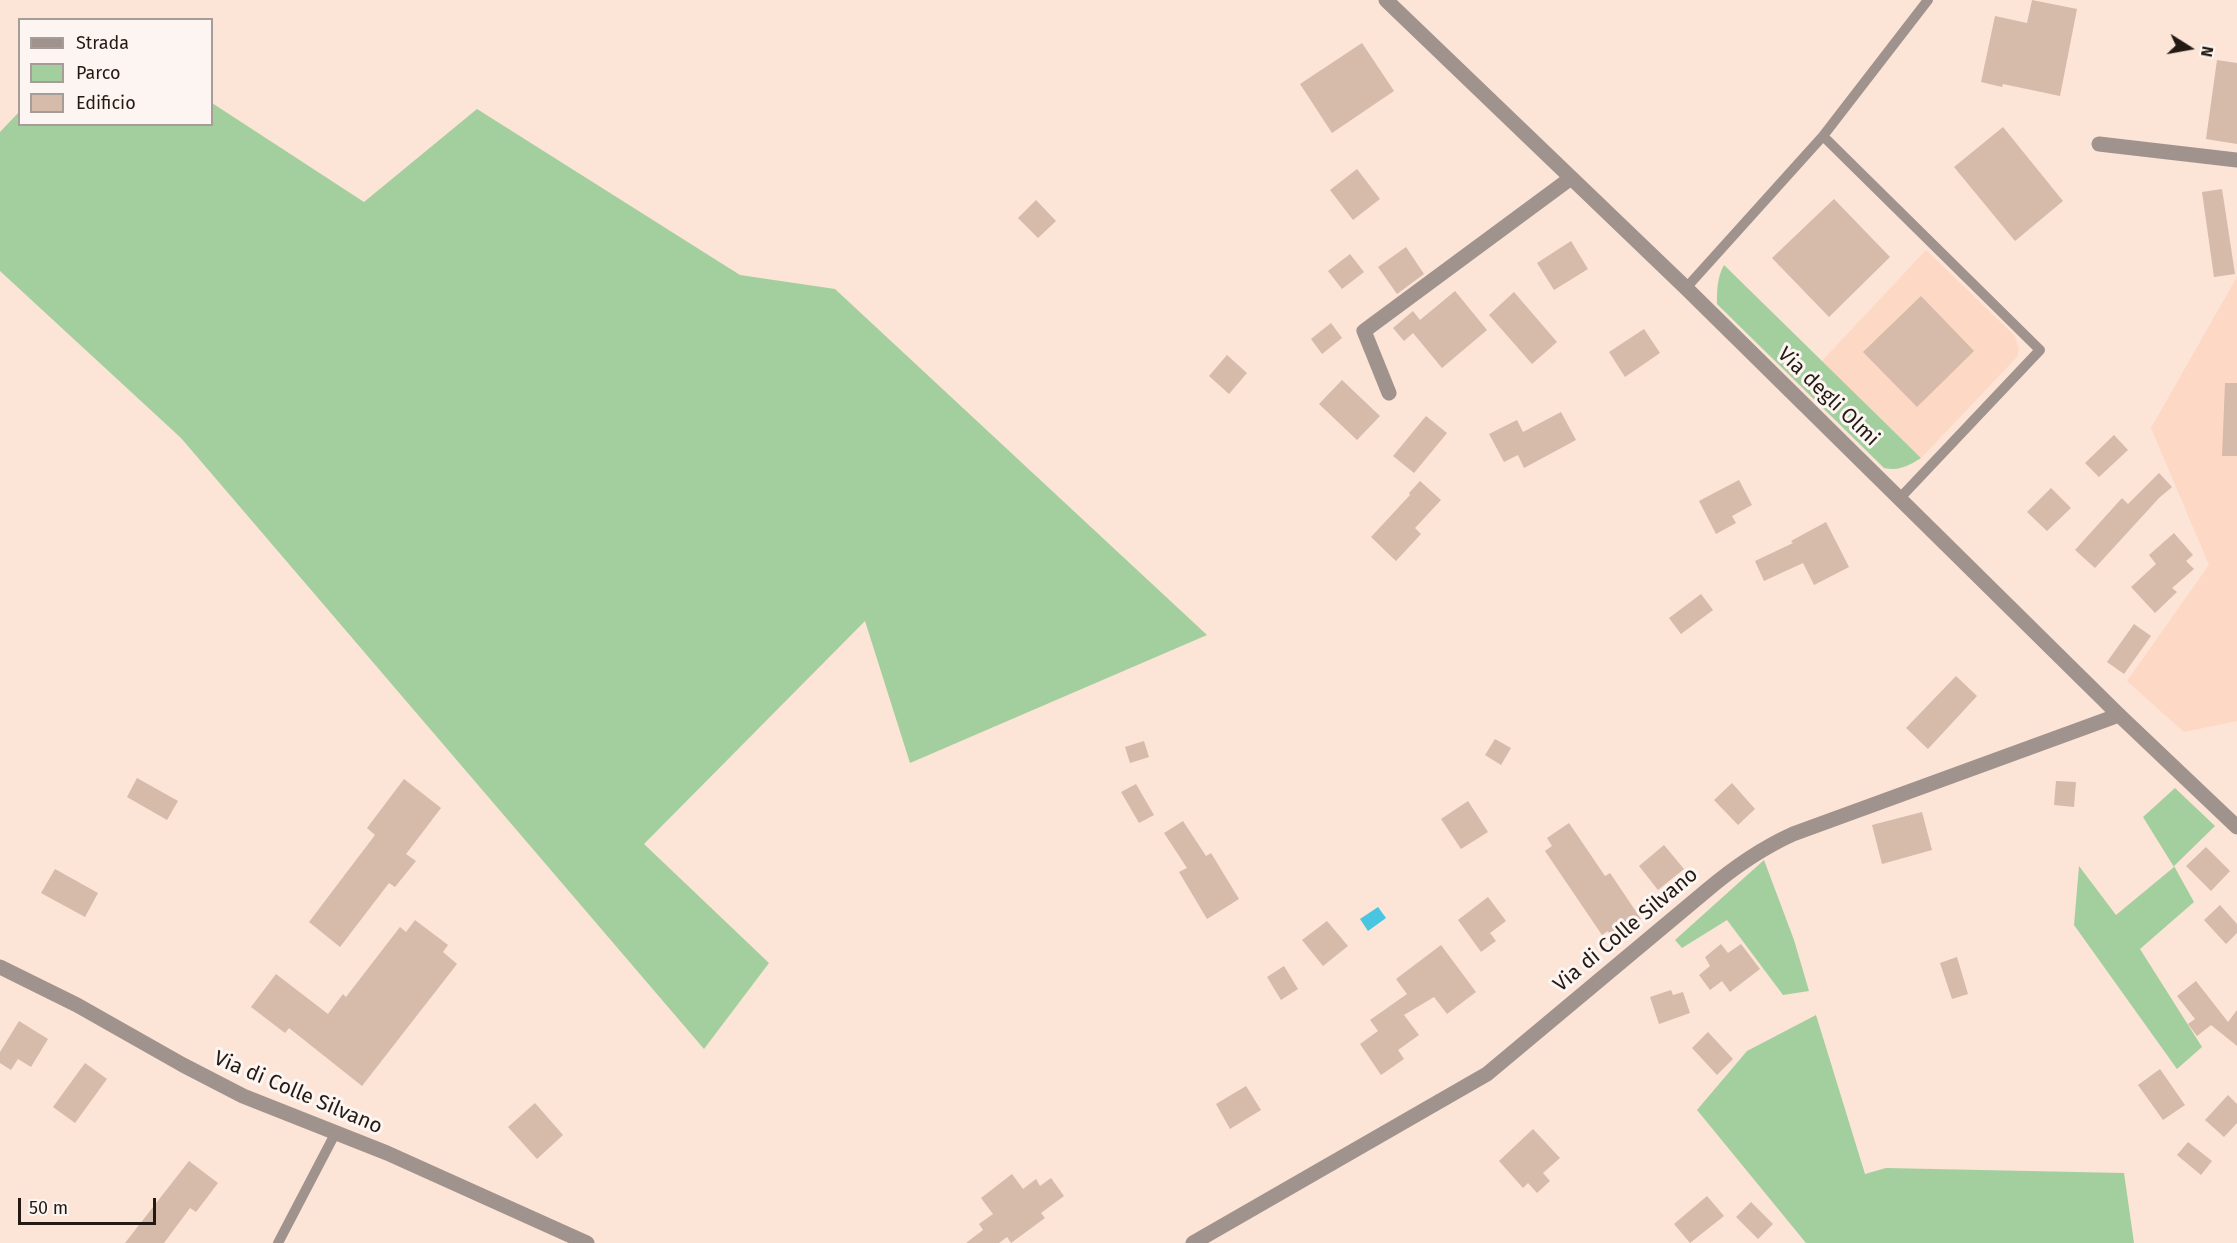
<!DOCTYPE html>
<style>
body{margin:0}
#map{position:relative;width:2237px;height:1243px;overflow:hidden;background:#fce4d7;font-family:"Fira Sans",sans-serif}
canvas{display:block}
.legend{position:absolute;left:18px;top:18px;width:195px;height:108px;box-sizing:border-box;background:#fcf5f2;border:2px solid #a69d99;margin:0;padding:8px 10px;list-style:none;font-size:18px;color:#241a14}
.legend li{display:flex;align-items:center;gap:12px;height:30px}
.legend b{width:30px;border:2px solid #a69d99}
.north{position:absolute;left:2159px;top:18px;width:60px;height:60px;-webkit-text-stroke:4px #fcf5f2;paint-order:stroke;rotate:101deg;font-size:16px;font-weight:700;line-height:24px;text-align:center;color:#241a14}
.north::after{content:'';display:block;margin:auto;width:21px;height:27px;background:#241a14;clip-path:polygon(50% 0,100% 100%,50% 72%,0 100%)}
.scale{position:absolute;left:18px;top:1198px;width:138px;height:27px;box-sizing:border-box;border:3px solid #241a14;border-top:0;padding-left:8px;font-size:18px;line-height:21px;white-space:nowrap;color:#241a14;-webkit-text-stroke:4px #fcf5f2;paint-order:stroke}
</style>
<div id="map">
<canvas width="2237" height="1243"></canvas>
<ul class="legend">
<li><b style="height:8px;background:#a0938e"></b>Strada</li>
<li><b style="height:16px;background:#a3cf9e"></b>Parco</li>
<li><b style="height:16px;background:#d6baaa"></b>Edificio</li>
</ul>
<div class="north">N</div>
<div class="scale">50 m</div>
</div>
<script>
const c = document.querySelector('canvas').getContext('2d');
c.lineJoin = 'round';
function fillPath(path, color) {
  c.fillStyle = color;
  c.fill(path, 'evenodd');
}
function trace(path, color, width, dash) {
  c.strokeStyle = color;
  c.lineWidth = width;
  c.lineCap = dash ? 'butt' : 'round';
  c.setLineDash(dash || []);
  c.stroke(path);
}
function label(font, color, halo, rows, align = 'center') {
  c.font = font + ' "Fira Sans",sans-serif';
  c.lineWidth = 6;
  c.setLineDash([]);
  c.textBaseline = 'middle';
  c.strokeStyle = halo;
  c.fillStyle = color;
  for (const [text, x, y, turn = 0] of rows) {
    c.save();
    c.translate(x, y);
    c.rotate((+turn || 0) * Math.PI / 180);
    c.textAlign = isNaN(turn) ? turn : align;
    if (halo) c.strokeText(text, 0, 0);
    c.fillText(text, 0, 0);
    c.restore();
  }
}
fillPath(new Path2D(`
 M1926,250L2015,336L2019,349L2017,357L1921,458L1822,361Z
 M2237,277V721L2184,732L2127,681L2209,565L2151,428Z`), '#fdd8c4');
fillPath(new Path2D(`
 M212,103L364,202L477,109L740,275L835,289L1207,635L910,763L865,621L644,844L769,963L704,1049L181,438L0,271V132L19,112L20,124H212Z
 M1724,265L1921,458C1908,466 1900,471 1884,468L1717,304C1717,290 1717,278 1724,265Z
 M2175,788L2215,826L2174,866L2194,902L2140,949L2202,1047L2177,1069L2074,925L2079,866L2116,915L2174,867L2143,817Z
 M1764,860L1794,940L1809,991L1783,995L1727,920L1682,948L1675,940Z
 M1816,1015L1865,1174L1886,1168L2124,1173L2134,1243H1806L1697,1110L1747,1051Z`), '#a3cf9e');
fillPath(new Path2D(`
 M1378,907L1386,918L1368,931L1360,919Z`), '#47c5e1');
fillPath(new Path2D(`
 M2032,0L2077,9L2060,96L2003,84L2002,87L1981,82L1995,16L2027,23Z
 M1362,43L1394,91L1332,133L1300,84Z
 M2217,60L2237,63V144L2206,139Z
 M2003,127L2063,201L2015,241L1954,167Z
 M1357,169L1380,199L1353,220L1330,190Z
 M2222,189L2235,274L2214,277L2202,192Z
 M1834,199L1890,257L1829,317L1772,258Z
 M1036,200L1056,221L1038,238L1018,218Z
 M1571,241L1588,269L1554,290L1537,263Z
 M1406,247L1424,274L1397,294L1378,267Z
 M1350,254L1364,272L1342,289L1328,271Z
 M1455,291L1487,330L1442,368L1413,333L1404,341L1393,328L1413,311L1420,320Z
 M1514,292L1557,342L1532,364L1489,315Z
 M1921,296L1974,351L1917,407L1863,352Z
 M1331,323L1342,338L1322,354L1311,339Z
 M1644,329L1660,353L1625,377L1609,352Z
 M1227,355L1247,373L1229,394L1209,376Z
 M1342,380L1380,416L1357,440L1319,404Z
 M2225,383H2237V456H2222Z
 M1561,412L1576,440L1524,468L1518,455L1504,462L1489,434L1517,420L1523,432Z
 M1426,416L1447,433L1414,473L1393,456Z
 M2114,435L2128,450L2099,477L2085,463Z
 M2159,473L2172,487L2159,498L2095,568L2075,550L2122,498L2128,504Z
 M1739,480L1752,505L1732,516L1736,523L1716,534L1699,501Z
 M1420,481L1441,500L1415,528L1421,534L1396,561L1371,537L1410,495L1409,493Z
 M2051,488L2071,508L2047,531L2027,512Z
 M1826,522L1849,567L1814,585L1803,563L1764,581L1755,561L1793,543L1791,541Z
 M2174,533L2193,555L2186,561L2194,569L2172,588L2177,592L2155,613L2131,587L2156,564L2149,555Z
 M1701,594L1713,610L1681,634L1669,618Z
 M2134,624L2151,636L2124,674L2107,662Z
 M1956,676L1977,696L1928,749L1906,728Z
 M1495,739L1511,748L1501,765L1485,755Z
 M1144,741L1149,757L1130,763L1125,747Z
 M137,778L178,801L167,820L127,797Z
 M404,779L441,808L406,854L416,861L395,887L389,883L340,947L309,922L375,835L367,828Z
 M2056,781L2076,782L2074,807L2054,805Z
 M1732,783L1755,809L1738,825L1714,800Z
 M1136,784L1154,815L1139,823L1121,792Z
 M1468,801L1488,832L1461,849L1441,819Z
 M1922,812L1932,850L1882,864L1872,825Z
 M1183,821L1206,856L1211,853L1239,899L1207,919L1179,872L1187,868L1164,833Z
 M1569,823L1605,876L1610,873L1641,919L1612,938L1608,931L1602,935L1545,851L1552,846L1547,838Z
 M1664,845L1684,869L1658,890L1639,866Z
 M2206,847L2230,871L2211,891L2186,866Z
 M55,869L98,893L85,917L41,893Z
 M1488,897L1506,921L1490,933L1496,941L1481,952L1458,920Z
 M2220,905L2237,924V933L2226,944L2204,920Z
 M415,920L448,945L443,952L457,964L362,1086L289,1028L285,1033L251,1007L276,974L328,1014L343,994L346,997L400,927L406,932Z
 M1327,921L1348,946L1323,966L1302,940Z
 M1721,944L1728,953L1741,944L1760,969L1730,992L1722,981L1710,990L1699,975L1710,966L1705,957Z
 M1441,945L1476,992L1447,1014L1434,997L1404,1015L1419,1035L1398,1050L1404,1059L1381,1075L1360,1044L1378,1031L1370,1020L1407,994L1396,979Z
 M1957,957L1968,994L1952,999L1940,963Z
 M1284,966L1298,989L1281,1000L1267,977Z
 M2196,981L2228,1022L2237,1010V1046L2211,1025L2197,1036L2188,1024L2195,1019L2177,996Z
 M1671,990L1673,995L1683,992L1690,1013L1659,1024L1650,997Z
 M19,1021L48,1039L31,1067L18,1059L11,1070L0,1063V1052Z
 M1708,1032L1733,1059L1717,1075L1692,1048Z
 M85,1063L107,1079L75,1123L53,1107Z
 M2160,1069L2185,1105L2163,1120L2138,1085Z
 M1246,1086L1261,1110L1230,1129L1216,1104Z
 M2228,1095L2237,1104V1123L2224,1137L2205,1120Z
 M535,1103L563,1135L537,1159L508,1127Z
 M1533,1129L1560,1158L1543,1173L1550,1181L1537,1193L1528,1183L1523,1188L1499,1161Z
 M2188,1142L2212,1161L2201,1175L2177,1155Z
 M189,1161L218,1183L196,1212L190,1208L164,1243H125Z
 M1012,1174L1023,1189L1036,1179L1040,1186L1051,1178L1064,1196L1041,1213L1045,1218L1011,1243L1007,1237L999,1243H966L983,1230L979,1224L993,1214L981,1198Z
 M1707,1196L1724,1216L1690,1243L1674,1224Z
 M1751,1202L1773,1224L1758,1239L1736,1217Z`), '#d6baaa');
trace(new Path2D(`
 M1823,136L2040,350L1900,498
 M1686,288L1823,136L1928,0
 M278,1243L336,1132`), '#a0938e', 10);
trace(new Path2D(`
 M2099,144L2237,160
 M1389,393L1364,331L1571,178
 M0,967L77,1005L183,1065L243,1096L387,1153L587,1243
 M1193,1243L1487,1074L1706,891C1733,868 1760,849 1793,834L2119,715`), '#a0938e', 15);
trace(new Path2D(`
 M1386,0L1686,288L2119,715L2237,827`), '#a0938e', 15);
label('21px', '#241a14', '#fcf5f2', [
 ["Via degli Olmi",1828,397,44],
 ["Via di Colle Silvano",1626,930,-40],
 ["Via di Colle Silvano",298,1093,23]
]);
</script>
